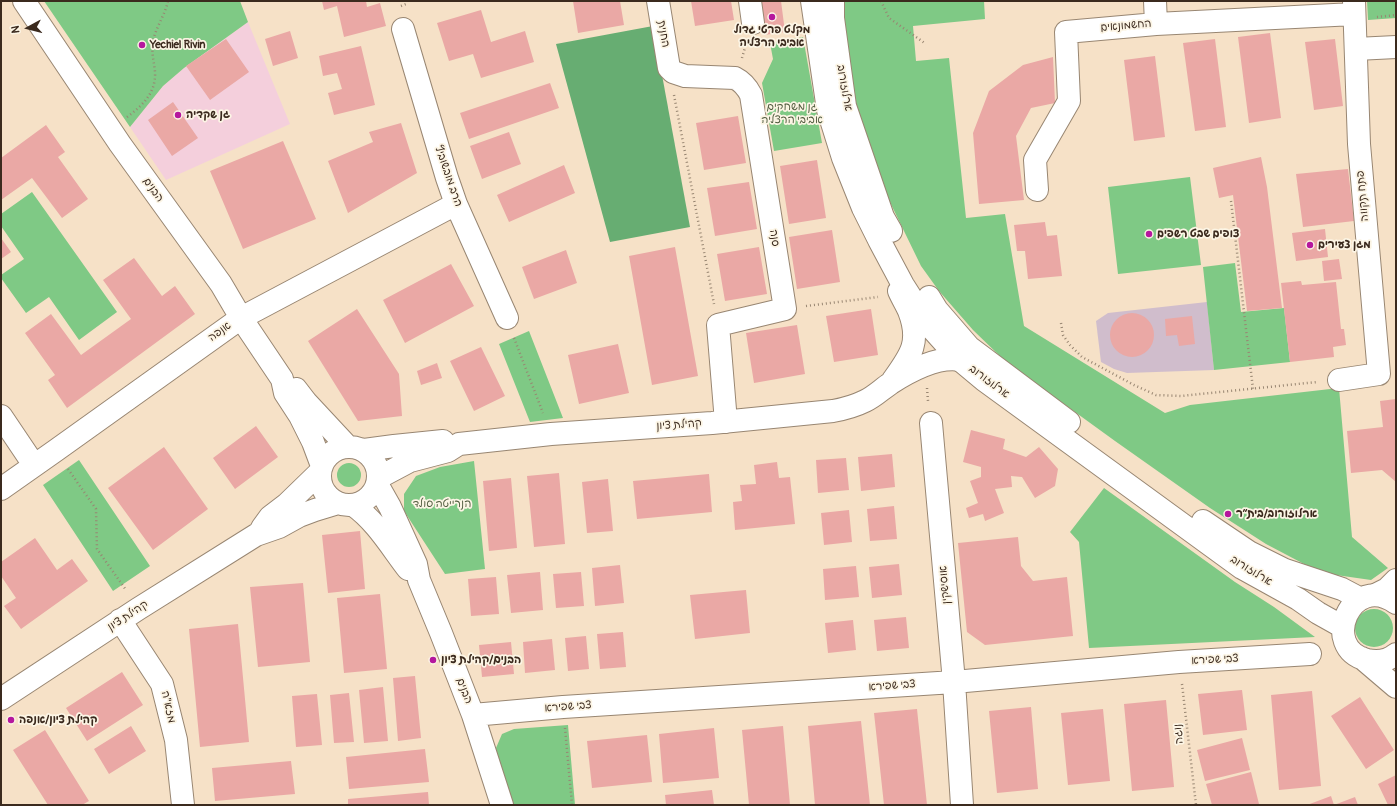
<!DOCTYPE html>
<meta charset="utf-8">
<style>
body{margin:0}
#map{position:relative;width:1397px;height:806px;overflow:hidden;background:#f6e1c7;font-family:Pangolin,sans-serif}
canvas{display:block}
.frame{position:absolute;inset:0;border:2px solid #3b2a1e;pointer-events:none}
.north{position:absolute;left:8px;top:8px;width:40px;height:40px;-webkit-text-stroke:3px #fcf5e5;paint-order:stroke;rotate:263deg;font-size:11px;font-weight:700;line-height:16px;text-align:center;color:#3b2a1e}
.north::after{content:'';display:block;margin:auto;width:14px;height:18px;background:#3b2a1e;clip-path:polygon(50% 0,100% 100%,50% 72%,0 100%)}
</style>
<div id="map">
<canvas width="1397" height="806"></canvas>
<div class="frame"></div>
<div class="north">N</div>
</div>
<script>
const c = document.querySelector('canvas').getContext('2d');
c.lineJoin = 'round';
function fillPath(path, color) {
  c.fillStyle = color;
  c.fill(path, 'evenodd');
}
function trace(path, color, width, dash) {
  c.strokeStyle = color;
  c.lineWidth = width;
  c.lineCap = dash ? 'butt' : 'round';
  c.setLineDash(dash || []);
  c.stroke(path);
}
function label(font, color, halo, rows, align = 'center') {
  c.font = font + ' Pangolin,"Playpen Sans Hebrew",sans-serif';
  c.lineWidth = 3.5;
  c.setLineDash([]);
  c.textBaseline = 'middle';
  c.strokeStyle = halo;
  c.fillStyle = color;
  for (const [text, x, y, turn = 0] of rows) {
    c.save();
    c.translate(x, y);
    c.rotate((+turn || 0) * Math.PI / 180);
    c.textAlign = isNaN(turn) ? turn : align;
    if (halo) c.strokeText(text, 0, 0);
    c.fillText(text, 0, 0);
    c.restore();
  }
}
fillPath(new Path2D(`
 M248,22L290,124L166,180L130,127L163,86L184,68Z`), '#f4cfdc');
fillPath(new Path2D(`
 M1207,302L1214,370L1127,373L1114,369L1101,362L1096,321L1108,313Z`), '#d0bdcc');
fillPath(new Path2D(`
 M44,1H240L248,22L184,68L163,86L130,127Z
 M838,1H984L985,19L913,26L916,61L949,58L966,218L1005,214L1024,326L1165,413L1190,405L1339,388L1352,537L1388,568L1371,580L1329,574L1304,564L1266,544L1210,508L1115,441L1006,362L973,330L939,291L921,266L886,194L850,104Z
 M1367,1H1396V18L1368,20Z
 M803,37L822,143L774,151L762,83L773,59L770,43Z
 M1190,177L1201,265L1118,274L1108,187Z
 M32,192L117,312L79,340L49,297L26,313L1,278V275L24,259L1,226V214Z
 M1235,263L1241,312L1284,308L1290,362L1214,370L1203,267Z
 M529,331L563,418L530,422L499,344Z
 M79,460L150,566L113,591L43,485Z
 M474,461L485,569L445,574L404,511V494L416,476L440,467Z
 M337 475a12 12 0 1 1 24 0a12 12 0 1 1-24 0Z
 M1104,488L1235,582L1274,607L1315,637L1089,648L1079,542L1070,532Z
 M1355 628a19 19 0 1 1 38 0a19 19 0 1 1-38 0Z
 M568,725L575,805H512L497,761L496,748L502,734L514,729Z`), '#7fc985');
fillPath(new Path2D(`
 M653,26L690,227L610,242L556,44Z`), '#67ad72');
fillPath(new Path2D(`
 M322,1H366L367,7L380,3L386,26L344,37L337,6L324,10Z
 M573,1H620L624,25L578,33Z
 M691,1H731L734,20L695,26Z
 M766,1H781L785,32L764,35L759,2Z
 M481,10L491,42L525,31L534,62L481,78L473,54L449,61L437,23Z
 M290,31L298,58L273,66L265,39Z
 M1270,33L1281,118L1249,123L1238,37Z
 M226,39L249,72L210,100L186,66Z
 M1215,39L1226,127L1195,131L1183,43Z
 M1335,39L1343,106L1314,110L1305,42Z
 M361,46L375,105L334,115L328,93L342,89L337,73L323,76L319,56Z
 M1155,56L1165,137L1134,141L1124,60Z
 M1053,57L1055,103L1031,108L1016,136L1024,200L979,204L973,133L989,91L1023,65Z
 M550,83L559,108L469,139L460,113Z
 M173,102L198,138L172,156L148,120Z
 M738,116L746,163L704,170L696,123Z
 M401,123L417,173L348,213L328,161L373,142L369,132Z
 M46,125L65,152L58,157L88,199L62,218L32,178L1,200V158Z
 M509,132L521,164L482,179L470,146Z
 M283,141L316,219L243,249L210,171Z
 M1261,157L1267,187L1282,308L1247,311L1233,195L1219,198L1213,168Z
 M817,160L826,218L789,224L780,166Z
 M564,165L575,193L509,222L497,195Z
 M1348,169L1354,221L1303,227L1296,174Z
 M749,182L757,229L715,236L707,188Z
 M1045,222L1047,236L1057,235L1062,276L1028,279L1025,251H1017L1014,225Z
 M1325,229L1328,257L1296,261L1292,233Z
 M832,230L840,282L797,289L789,237Z
 M1,238L11,252L1,259Z
 M675,247L698,376L652,385L629,256Z
 M759,247L767,294L725,301L717,254Z
 M566,250L577,283L534,299L522,267Z
 M134,258L162,296L175,286L195,314L67,408L48,380L55,375L25,333L51,314L81,355L131,319L103,280Z
 M1339,259L1342,279L1324,281L1322,261Z
 M451,264L474,306L405,343L383,300Z
 M1301,281L1302,285L1336,282L1341,329H1344L1346,345L1333,347L1334,357L1290,362L1281,283Z
 M357,309L399,374L402,416L358,421L308,341Z
 M871,309L878,355L834,362L826,316Z
 M1110 335a22 22 0 1 1 44 0a22 22 0 1 1-44 0Z
 M1192,316L1195,344L1179,346L1177,335L1166,336L1165,319Z
 M797,325L805,374L754,383L746,333Z
 M618,344L629,393L579,404L568,355Z
 M481,347L505,396L474,411L450,361Z
 M437,363L442,378L421,385L417,371Z
 M1396,399V482L1382,470L1351,473L1347,431L1383,427L1380,401Z
 M256,426L278,457L235,489L213,458Z
 M971,430L1005,439L1003,449L1026,457L1039,447L1058,469L1055,486L1035,498L1022,477L1011,476L1012,487L995,489L1004,513L985,521L983,514L969,518L966,508L978,503L970,481L981,477V467L963,462Z
 M164,447L208,509L153,550L108,488Z
 M892,454L895,487L861,491L858,457Z
 M846,458L849,490L818,493L816,460Z
 M777,462L779,478L790,477L795,524L735,530L733,502L742,501L740,485L756,484L754,465Z
 M559,473L565,544L534,547L527,476Z
 M709,474L712,512L637,519L633,481Z
 M511,478L517,548L489,551L483,481Z
 M608,479L613,531L587,533L582,482Z
 M894,506L897,539L870,541L867,509Z
 M849,510L852,542L824,545L821,513Z
 M360,531L365,589L328,593L322,535Z
 M1018,537L1021,566L1033,581L1067,577L1073,636L985,645L967,632L958,543Z
 M35,538L57,570L72,559L88,581L21,629L4,606L16,598L1,576V562Z
 M899,564L902,595L872,598L869,567Z
 M620,565L624,603L595,606L592,568Z
 M856,566L859,597L825,600L823,569Z
 M540,572L543,610L511,613L507,575Z
 M581,572L584,606L556,608L553,574Z
 M496,577L499,614L471,616L468,579Z
 M303,583L310,662L258,667L250,587Z
 M746,590L750,633L695,639L690,595Z
 M380,594L387,669L344,673L337,598Z
 M906,617L909,648L877,651L874,620Z
 M853,620L856,650L828,653L825,623Z
 M238,624L249,742L200,747L189,629Z
 M623,632L626,667L600,669L597,634Z
 M586,636L589,669L568,671L565,638Z
 M552,639L555,670L525,673L523,642Z
 M511,642L514,674L482,677L479,645Z
 M122,672L143,705L87,741L66,708Z
 M415,676L421,738L398,741L393,678Z
 M383,687L388,741L364,743L359,690Z
 M1242,690L1247,730L1203,735L1198,694Z
 M1312,691L1321,786L1279,790L1271,695Z
 M349,693L354,742L334,743L330,695Z
 M317,694L322,745L296,747L292,696Z
 M1360,697L1394,750L1366,769L1331,716Z
 M1166,700L1174,787L1132,791L1124,704Z
 M1031,707L1038,789L997,793L989,711Z
 M917,709L927,805H884L874,713Z
 M1103,709L1110,781L1068,785L1061,713Z
 M861,721L870,805H815L808,726Z
 M131,726L146,751L109,774L94,749Z
 M783,726L790,805H749L742,730Z
 M714,728L719,778L663,783L659,734Z
 M45,730L89,801L82,805H48L13,750Z
 M647,735L652,782L592,788L587,741Z
 M1242,738L1250,770L1205,781L1197,750Z
 M425,749L429,782L349,789L346,757Z
 M291,761L295,794L215,801L212,768Z
 M1251,772L1259,804L1254,805H1212L1206,784Z
 M1396,775V805H1388L1378,784Z
 M712,790L714,805H666L665,795Z
 M428,792L429,805H348V799Z
 M1331,796L1334,805L1355,797L1358,805H1307Z`), '#eaa8a5');
const minor = new Path2D(`
 M24,1L120,144L221,284L241,318L282,379L285,393L300,416L313,442L322,466
 M658,1L669,68L673,72L685,76L735,78C743,82 747,87 751,95L785,309L718,325L726,422
 M750,1L753,23
 M1155,1L1156,24
 M403,29L447,178L456,204L507,318
 M1356,49L1396,47
 M1037,190L1035,160L1069,101L1066,32L1156,24L1354,14
 M893,380C911,355 921,342 909,311C906,304 902,298 899,291
 M1339,380L1379,374L1359,144L1354,1
 M296,389L306,402L347,446
 M1,416L34,465
 M931,423L954,682L962,805
 M320 476a29 29 0 1 1 58 0a29 29 0 1 1-58 0Z
 M364,450L394,446L443,441
 M378,478L410,461L448,451L459,444L551,434L712,423L833,411C844,409 855,406 865,401C874,397 882,389 891,383C910,371 937,356 960,360
 M377,484L390,507L416,564L419,580L441,633L473,715L502,805
 M1,489L55,451L241,318L456,204
 M353,505C376,521 391,547 408,569
 M262,528L270,517L287,504L320,472
 M1375,595L1387,589L1396,580
 M120,620L162,684L176,740L183,805
 M1,699L138,609L256,535L279,527L299,516L315,510L338,503
 M473,715L563,707L954,682L1179,662L1310,654`);
const major = new Path2D(`
 M812,1L828,110L843,158L863,208L879,240L903,285L919,310L934,331L960,360L984,380L1242,568L1298,599L1318,613L1343,627
 M833,1V18L845,106L883,217L891,231
 M929,297L937,310L969,347L1069,422
 M1203,521L1249,552L1285,570L1342,589L1361,599
 M1396,603C1351,571 1319,648 1367,660C1377,662 1388,661 1396,654
 M1362,658L1396,687`);
trace(minor, '#988672', 24);
trace(major, '#988672', 24);
trace(new Path2D(`
 M881,1L889,18L926,44
 M401,6L406,4L405,1
 M1377,17L1396,15
 M742,58L746,44
 M674,95L714,304
 M127,117C143,105 156,93 155,72C154,61 151,52 153,41C156,27 165,15 168,1
 M1231,201L1253,389
 M806,306L878,297
 M1061,323L1063,335L1070,345L1082,357L1134,385L1156,395L1181,396L1317,382
 M514,338L543,413
 M927,388L928,401
 M68,469L96,509L97,549L126,590
 M1182,684L1196,805
 M565,728L572,805`), '#988672', 2.5, [1, 3]);
trace(minor, '#fff', 22);
trace(major, '#fff', 22);
for (const [x, y, r, color] of [
 [772,17,4,"#b5179e"],
 [142,45,4,"#b5179e"],
 [178,115,4,"#b5179e"],
 [1149,234,4,"#b5179e"],
 [1310,245,4,"#b5179e"],
 [1228,514,4,"#b5179e"],
 [433,660,4,"#b5179e"],
 [11,720,4,"#b5179e"]
]) {
  const dot = new Path2D();
  dot.arc(x, y, r, 0, 2 * Math.PI);
  c.fillStyle = color;
  c.fill(dot);
  trace(dot, '#fcf5e5', 1.5);
}
label('11px', '#3b2a1e', '#fcf5e5', [
 ["החשמונאים",1126,26,-5],
 ["החנית",663,34,80],
 ["ארלוזורוב",844,88,80],
 ["הרב מובשוביץ",448,176,71],
 ["הבנים",153,190,54],
 ["פתח תקווה",1363,196,-95],
 ["סנה",774,238,81],
 ["אנפה",220,332,-36],
 ["ארלוזורוב",989,382,37],
 ["קהילת ציון",679,425,-4],
 ["ארלוזורוב",1251,571,32],
 ["אוסישקין",945,585,-95],
 ["קהילת ציון",128,616,-33],
 ["צבי שפירא",1215,660,-3],
 ["צבי שפירא",892,686,-4],
 ["הבנים",464,691,69],
 ["מזא\"ה",168,707,77],
 ["צבי שפירא",568,707,-4],
 ["נוגה",1179,734,-96]
]);
label('bold 11px', '#3b2a1e', '#fcf5e5', [
 ["מקלט פרטי גדול",772,30,"center"],
 ["אביבי הרצליה",772,43,"center"],
 ["Yechiel Rivin",150,45],
 ["גן שקדיה",186,115],
 ["צופים שבט רשפים",1157,234],
 ["מגן צעירים",1318,245],
 ["ארלוזורוב/בית״ר",1236,514],
 ["הבנים/קהילת ציון",441,660],
 ["קהילת ציון/אנפה",19,720]
], 'left');
label('11px', '#4f5a3d', '#fcf5e5', [
 ["גן משחקים",792,107],
 ["אביבי הרצליה",792,120],
 ["הנרייטה סולד",442,504]
]);
</script>
